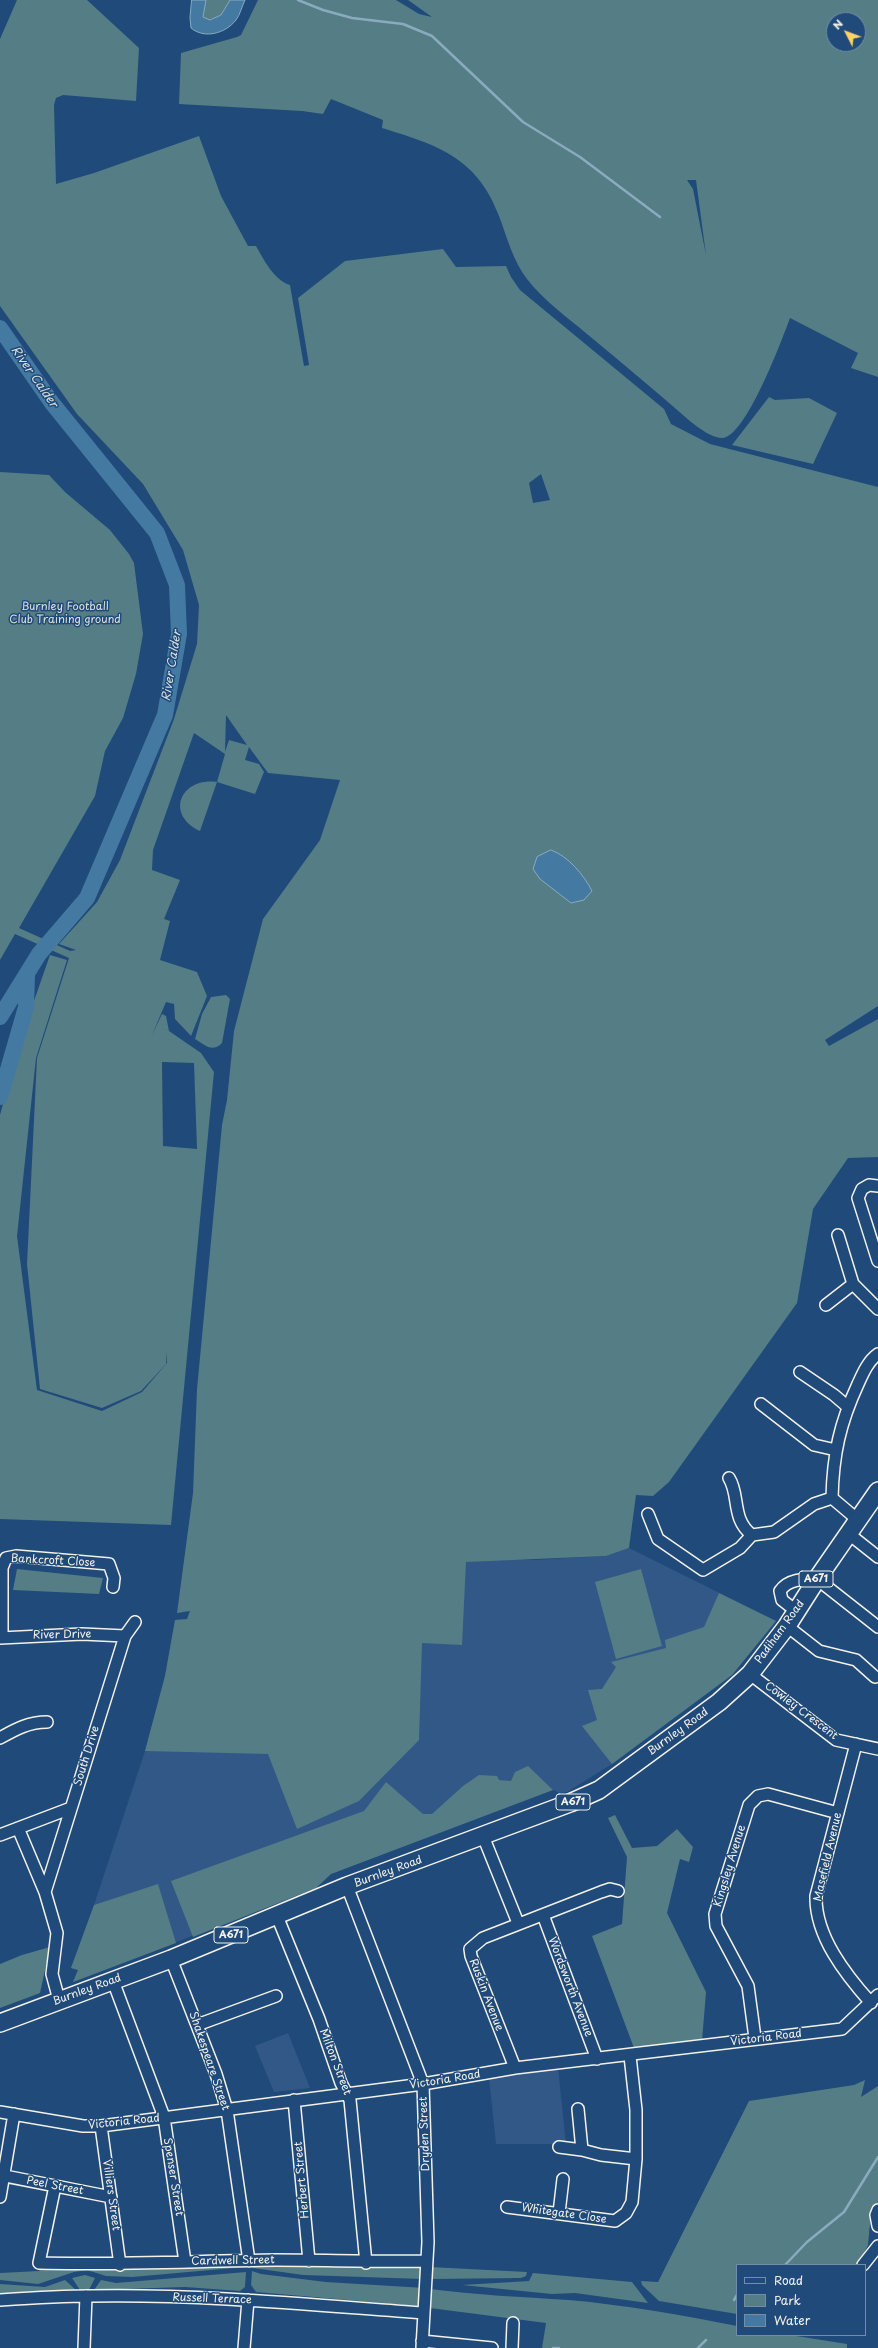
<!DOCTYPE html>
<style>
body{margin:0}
#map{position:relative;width:878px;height:2348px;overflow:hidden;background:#1f4a7a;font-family:"Playpen Sans",sans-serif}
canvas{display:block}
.legend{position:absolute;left:736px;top:2264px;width:130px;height:72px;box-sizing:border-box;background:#1f4a7a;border:1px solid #748da6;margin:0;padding:5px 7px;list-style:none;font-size:12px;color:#f4f1e8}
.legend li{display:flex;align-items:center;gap:8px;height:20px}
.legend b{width:20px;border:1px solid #748da6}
.north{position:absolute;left:826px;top:12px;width:40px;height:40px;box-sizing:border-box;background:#1f4a7a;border:1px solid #748da6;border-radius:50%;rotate:312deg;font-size:11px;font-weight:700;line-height:16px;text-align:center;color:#f4f1e8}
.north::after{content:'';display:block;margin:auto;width:14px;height:18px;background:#ffd166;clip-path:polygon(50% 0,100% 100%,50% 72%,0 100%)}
</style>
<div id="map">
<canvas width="878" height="2348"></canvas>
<ul class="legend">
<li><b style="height:5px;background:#1f4a7a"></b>Road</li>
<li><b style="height:11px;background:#547d85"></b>Park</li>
<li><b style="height:11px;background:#447aa2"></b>Water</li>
</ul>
<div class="north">N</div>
</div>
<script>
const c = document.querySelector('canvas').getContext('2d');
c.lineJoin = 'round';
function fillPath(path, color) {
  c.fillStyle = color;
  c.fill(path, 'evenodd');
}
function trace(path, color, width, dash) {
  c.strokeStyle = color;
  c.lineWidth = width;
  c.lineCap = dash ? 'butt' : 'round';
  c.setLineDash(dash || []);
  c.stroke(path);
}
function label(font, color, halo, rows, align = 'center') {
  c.font = font + ' "Playpen Sans",sans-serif';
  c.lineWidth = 3;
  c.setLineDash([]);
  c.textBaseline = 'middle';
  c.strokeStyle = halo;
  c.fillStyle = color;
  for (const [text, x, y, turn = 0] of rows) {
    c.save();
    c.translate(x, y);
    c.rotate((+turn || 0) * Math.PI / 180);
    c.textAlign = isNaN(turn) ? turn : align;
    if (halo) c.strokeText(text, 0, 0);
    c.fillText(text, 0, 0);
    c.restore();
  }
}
fillPath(new Path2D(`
 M205,1548L534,1560L606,1556L629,1548L776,1621L732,1675L612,1764L567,1792L560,1793L553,1790L331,1874L316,1888L73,1982L78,1970L71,1968L94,1905L145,1751L165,1676L175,1620L188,1619Z
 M288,2033L310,2088L274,2092L255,2046Z
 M558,2068L566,2144H496L489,2078Z`), '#325888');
fillPath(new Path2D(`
 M17,0H87L139,48L136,101L63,95L56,98L54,105L56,184L94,173L199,136L221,196L248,246H256C264,260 274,280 290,285L304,366L309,365L298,298L345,261L443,249L456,267L506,266L511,277L520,290L664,409L671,424L710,444L878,487V1006L825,1040L829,1046L878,1019V1157L848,1158L813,1209L797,1303L669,1482L653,1496L636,1495L629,1548L606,1556L466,1562L462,1645L422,1643L419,1740L359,1801L297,1829L268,1754L145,1751L165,1676L175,1620L187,1619L190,1611L177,1613L193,1493L197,1389L222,1125L227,1100L234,1031L263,919L320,840L340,780L268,773L249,747L245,760L259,764L264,772L255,794L217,782L200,831C165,815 180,777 217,782L225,754L194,733L153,850L152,870L180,880L164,919L170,921L160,960L197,972L207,996L191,1036L175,1019L174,1004L166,1002L152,1035L162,1014L166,1016L169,1031L201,1053L214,1072L171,1525L0,1519V1115L21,1038L50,955L67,960L36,1058L17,1236L37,1390L102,1411L142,1392L167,1363V1352L166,1364L141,1391L102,1408L40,1389L27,1264L37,1058L69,958L15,934L0,960V472L49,475L65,492L110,530L129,554L134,563L143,634L136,674L123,718L105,751L95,796L19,928L70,951L76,950L59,944L97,902L120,860L174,719L197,644L199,605L183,550L143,484L77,414L0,306V39ZM541,474L550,500L533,503L529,483ZM226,715L247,745L229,740L225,752ZM162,1062L194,1063L197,1149L163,1146Z
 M206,0H230L221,15L210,20L203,17Z
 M258,0H396L419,14L432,17L408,0H878V377L851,368L858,353L790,318C782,340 746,436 723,438C713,439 699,428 691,422C657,392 622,363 587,334C567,317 543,300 527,279C513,261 507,237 499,216C477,157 437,145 382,128L383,120L331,99L323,114L302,111L179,104L181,53L237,37L241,35ZM834,20H858V44H834ZM687,180H696L706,255L693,189Z
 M769,397L775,400L809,398L837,413L813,464L732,445Z
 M226,995L230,999L222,1043C212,1053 205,1045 195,1039L202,1014L211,997Z
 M17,1569L103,1578L99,1594L13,1590Z
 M641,1569L662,1646L616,1659L595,1582Z
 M719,1593L776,1621L732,1675L612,1764L582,1726L597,1720L588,1690L602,1689L616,1667L611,1662L666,1648L665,1640L704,1627Z
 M528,1766L553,1790L331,1874L316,1888L193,1937L171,1881L364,1811L386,1782L423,1814H432L463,1786L479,1775L497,1776L499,1780L511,1781L515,1772Z
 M615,1815L632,1848L657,1846L677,1829L693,1847L689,1862L680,1859L667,1913L706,1992L702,2041L634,2048L592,1936L622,1924L627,1857L608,1818Z
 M158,1884L176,1943L73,1982L78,1970L71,1968L94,1905Z
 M50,1947L40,1993L0,2008V1964L22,1955Z
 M865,2080L861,2097L878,2086V2203L871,2213L868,2245L858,2265H737V2314L659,2301L642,2285L641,2281L658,2282L749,2101L854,2085Z
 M244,2264L245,2267L132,2277L106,2276L87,2270L74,2272L38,2284L0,2280V2273L39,2271L41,2267Z
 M254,2265L424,2266L423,2279L303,2275L253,2268Z
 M430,2267L527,2272L526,2276L521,2278L431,2279Z
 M252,2271L261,2274L326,2282L425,2288L417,2306L256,2292L251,2285Z
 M246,2272L245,2287L240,2291L185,2287L94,2290L101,2280L116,2283Z
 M533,2273L632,2282L648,2303L575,2293L552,2294L462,2285L529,2281Z
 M85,2275L95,2278L89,2290H80L72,2278Z
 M65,2280L77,2291L0,2295V2284L45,2287Z
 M430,2289C476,2295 522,2297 569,2300C625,2305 682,2315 737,2326V2335H790L847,2344V2348H542L546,2323L430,2308L427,2306Z`), '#547d85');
const water = new Path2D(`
 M192,0H206L203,17L210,20L221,15L230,0H245C242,6 240,15 236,20C225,34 204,39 191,28L190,18Z
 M551,850C568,856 584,875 592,891L584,900L571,903L540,879L533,869L537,857Z`);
fillPath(water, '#447aa2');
trace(water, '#8aaabe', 1);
trace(new Path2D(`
 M298,0L323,10L352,18L403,24L432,36L523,122L580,157L660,217
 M785,2265L807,2242L844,2212L878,2157
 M734,2300L737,2295
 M553,2348H559
 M698,2348L706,2340`), '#8aaabe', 2.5);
trace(new Path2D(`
 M0,328L52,403L157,533L177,585L179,634L165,715L87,898L39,954L0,1017
 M0,1097L26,1007L27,975`), '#447aa2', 16);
const street = new Path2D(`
 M878,1186L869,1185L862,1189L858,1198L878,1261
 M838,1235L853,1284L878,1309
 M826,1305L853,1284
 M800,1372L834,1395L848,1407
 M761,1404L814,1445L836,1450
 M729,1478C740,1495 731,1519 752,1535
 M648,1514L658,1539L703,1570L740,1548L752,1535
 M858,1520L832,1498C833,1454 840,1423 858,1384C863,1373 868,1361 878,1354
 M849,1534L878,1557
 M752,1535L774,1532L814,1504L832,1498
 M796,1611L782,1600L780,1591C788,1579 803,1579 817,1579L878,1627
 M787,1626L819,1651L856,1660L875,1677
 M2,1637V1568L6,1558L16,1556L109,1564L114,1578L113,1587
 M0,1638L82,1634L125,1636
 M750,1674L836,1740L878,1749
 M0,1738C16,1729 29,1722 47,1722
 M856,1744L816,1896C815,1936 846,1975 871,2003
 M18,1828L45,1892L57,1933L52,1974L59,2000
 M0,1835L71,1808
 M483,1836L518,1923
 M347,1886L423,2084L428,2242L422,2348
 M45,1892L125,1636L135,1622
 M543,1915L597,2059
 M277,1916L319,2019L341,2083L350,2100L366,2263
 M171,1959L216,2074L227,2110L249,2261
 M113,1981L164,2117L185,2262
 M197,2025L276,1996
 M755,2038L748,1986L716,1926L715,1914L749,1805L758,1796L768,1794L838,1813
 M515,2068L471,1956L470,1949L483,1938L601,1892L610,1889L618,1891
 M294,2100L309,2261
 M578,2109L582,2150L601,2155L636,2159
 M0,2112L83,2126H101L423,2084L515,2068L842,2029L878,1995
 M101,2126L120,2265
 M559,2147L582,2150
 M0,2175L111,2197
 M55,2186L39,2263C118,2265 197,2261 276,2260C326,2260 377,2262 427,2261
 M0,2197L14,2114
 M507,2207L615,2221L626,2213L632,2202L636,2159V2110L630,2056
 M878,2210L876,2215L878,2226
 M559,2213L563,2179
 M863,2265L878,2246
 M0,2300C30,2298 61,2296 91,2296C202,2294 313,2305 423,2313
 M422,2341L492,2348
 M84,2348L86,2296
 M244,2348L248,2300
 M512,2348L513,2323`);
const primary = new Path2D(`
 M0,2023L171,1959L347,1886L570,1803L599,1790L719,1702L750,1674L787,1626L817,1579L878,1491`);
trace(street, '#f4f1e8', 14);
trace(primary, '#f4f1e8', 20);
trace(street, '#1f4a7a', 11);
trace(primary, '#1f4a7a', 17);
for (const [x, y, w] of [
 [816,1579,34],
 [573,1802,34],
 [231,1935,34]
]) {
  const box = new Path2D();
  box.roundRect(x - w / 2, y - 8, w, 16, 3);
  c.fillStyle = '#1f4a7a';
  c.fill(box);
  trace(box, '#f4f1e8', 1);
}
label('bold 10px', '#f4f1e8', null, [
 ["A671",816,1579],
 ["A671",573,1802],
 ["A671",231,1935]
]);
label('11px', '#dce0d9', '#1f4a7a', [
 ["Burnley Football",65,607],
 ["Club Training ground",65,620]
]);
label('11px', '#f4f1e8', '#1f4a7a', [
 ["Bankcroft Close",53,1561,3],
 ["Padiham Road",780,1632,-54],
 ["River Drive",62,1635,-1],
 ["Cowley Crescent",801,1711,37],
 ["Burnley Road",678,1732,-36],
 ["South Drive",87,1756,-73],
 ["Masefield Avenue",828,1857,-77],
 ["Kingsley Avenue",730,1866,-73],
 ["Burnley Road",388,1872,-20],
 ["Wordsworth Avenue",570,1987,69],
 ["Burnley Road",87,1990,-20],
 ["Ruskin Avenue",486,1995,69],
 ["Victoria Road",766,2038,-7],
 ["Shakespeare Street",209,2061,71],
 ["Milton Street",335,2062,69],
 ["Victoria Road",445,2080,-9],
 ["Victoria Road",124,2122,-6],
 ["Dryden Street",425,2134,-92],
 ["Spenser Street",173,2177,81],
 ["Herbert Street",302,2180,-95],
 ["Peel Street",55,2186,11],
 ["Villiers Street",111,2195,82],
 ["Whitegate Close",564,2214,8],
 ["Cardwell Street",233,2261,-1],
 ["Russell Terrace",212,2299,2]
]);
label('italic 12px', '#dadfde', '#1f4a7a', [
 ["River Calder",34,377,55],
 ["River Calder",172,666,-81]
]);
</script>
